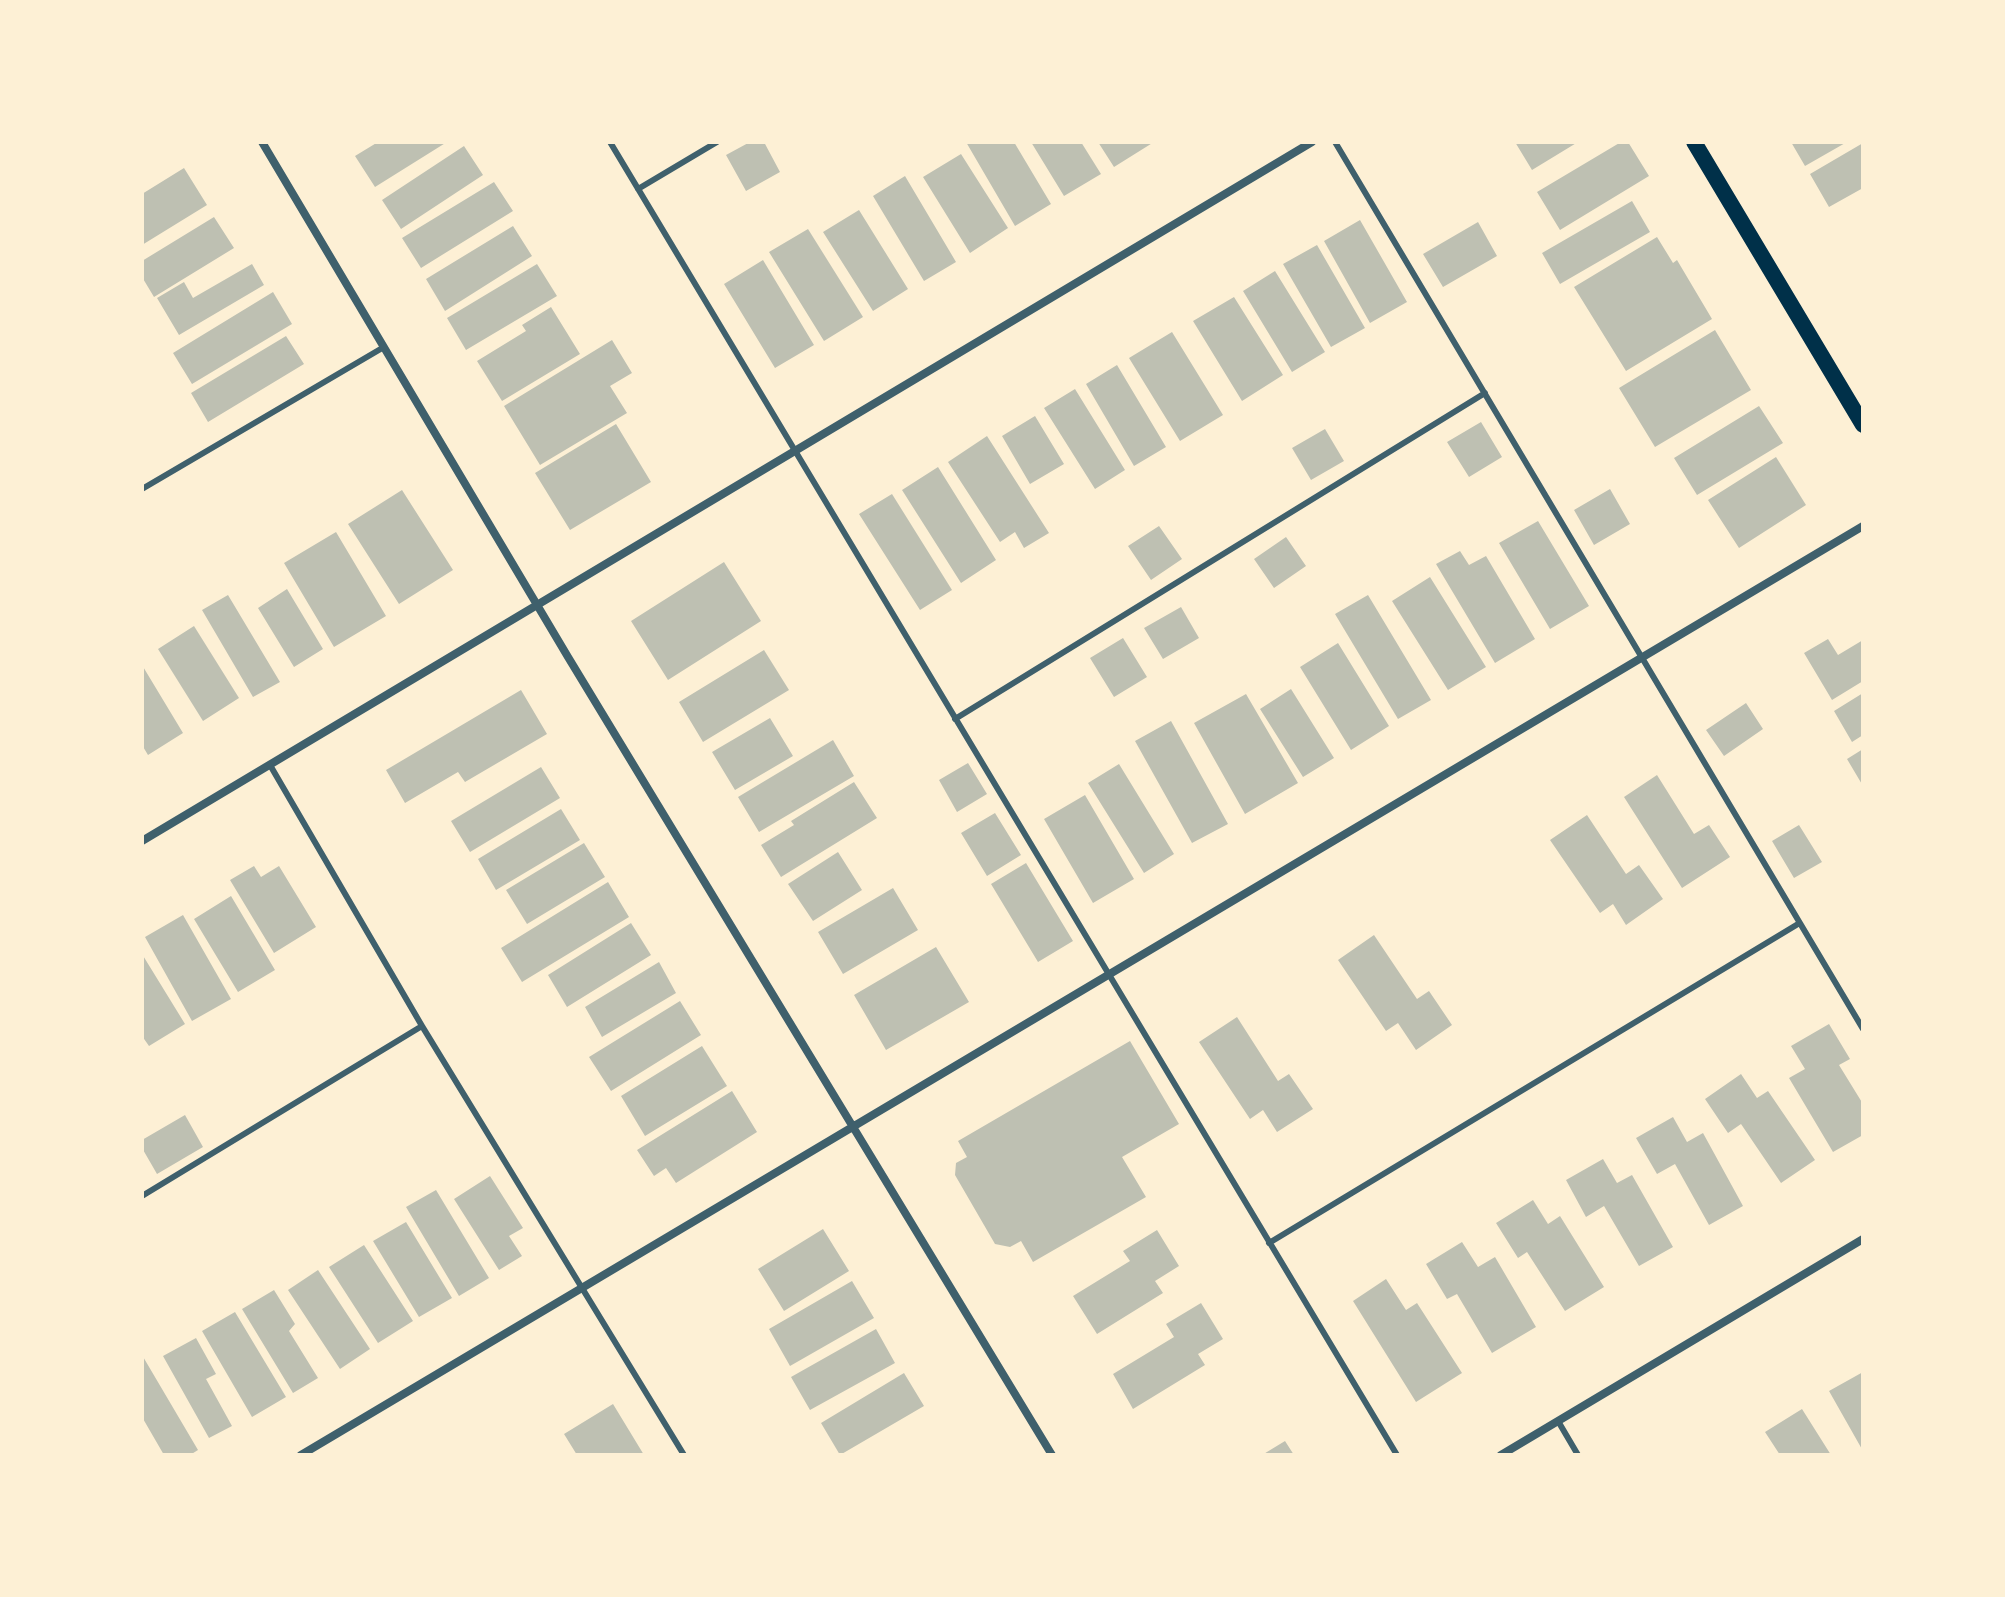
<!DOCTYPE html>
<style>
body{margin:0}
#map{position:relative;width:2005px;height:1597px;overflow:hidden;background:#fdf0d5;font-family:"Noto Serif",serif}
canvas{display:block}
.frame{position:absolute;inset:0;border:144px solid #fdf0d5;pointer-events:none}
</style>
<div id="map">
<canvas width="2005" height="1597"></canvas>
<div class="frame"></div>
</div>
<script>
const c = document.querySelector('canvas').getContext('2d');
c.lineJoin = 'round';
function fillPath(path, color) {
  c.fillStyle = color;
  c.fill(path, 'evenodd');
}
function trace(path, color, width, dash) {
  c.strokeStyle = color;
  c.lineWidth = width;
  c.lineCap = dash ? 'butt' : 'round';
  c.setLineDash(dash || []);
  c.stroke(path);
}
fillPath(new Path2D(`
 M378,142H447L375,187L355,156Z
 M750,142H764L780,172L746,191L726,155Z
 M966,142H1014L1051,204L1015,226Z
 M1031,142H1081L1101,174L1064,196Z
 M1098,142H1154L1114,167Z
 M1515,142H1578L1532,170Z
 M1621,142H1628L1649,176L1560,230L1537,192Z
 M1791,142H1847L1805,166Z
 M1863,143V188L1829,207L1810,174Z
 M464,146L483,175L401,229L382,200Z
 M961,154L1008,228L970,253L923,177Z
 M184,168L207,205L142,245V194Z
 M905,176L956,262L924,281L873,196Z
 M494,182L513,211L421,268L402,238Z
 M1632,201L1650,232L1560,284L1542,253Z
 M859,210L908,289L873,311L823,232Z
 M214,217L234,248L154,297L142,277V261Z
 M1360,220L1407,302L1370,323L1324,241Z
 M1478,222L1497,256L1443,287L1423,254Z
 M513,226L532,256L445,311L426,279Z
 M808,229L863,317L824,341L769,252Z
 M1657,237L1673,263L1677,260L1712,319L1626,371L1574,287Z
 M1317,245L1365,328L1331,347L1283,264Z
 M763,260L814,345L775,368L724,284Z
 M252,264L264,285L179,335L157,298L184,282L193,298Z
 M537,264L557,296L466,350L447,318Z
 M1275,271L1325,352L1292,372L1243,291Z
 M273,292L292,324L192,384L173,353Z
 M1234,297L1283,375L1242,401L1193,321Z
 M551,307L580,354L502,401L477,361L526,331L522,325Z
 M1715,330L1751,390L1655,447L1619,388Z
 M1172,332L1223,415L1180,441L1129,358Z
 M286,336L304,364L208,422L191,393Z
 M612,340L632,373L610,386L627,413L540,465L504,406Z
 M1117,365L1166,447L1134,466L1086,384Z
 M1075,389L1125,470L1095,489L1044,408Z
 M1759,406L1783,443L1697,495L1674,458Z
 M1035,416L1064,464L1030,484L1002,436Z
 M1481,422L1502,457L1469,477L1447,442Z
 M616,424L651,482L570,530L535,473Z
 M1325,429L1344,461L1311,480L1292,448Z
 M987,436L1049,533L1024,548L1015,532L1000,542L948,462Z
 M1776,457L1806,505L1739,548L1708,500Z
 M938,467L996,560L961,583L902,490Z
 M1610,489L1630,524L1594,545L1574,510Z
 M402,490L453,570L399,604L348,524Z
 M892,494L952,590L920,610L859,514Z
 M1538,521L1589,606L1550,629L1499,543Z
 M1159,526L1182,559L1151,580L1128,546Z
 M336,532L386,616L334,647L284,563Z
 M1286,537L1306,566L1274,588L1254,559Z
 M1460,551L1469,565L1486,556L1535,639L1495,663L1436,564Z
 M724,562L761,621L668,680L631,621Z
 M1430,577L1486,667L1448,690L1392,601Z
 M287,589L323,649L294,667L258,608Z
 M228,595L280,682L253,697L202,610Z
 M1368,595L1431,700L1398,719L1335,614Z
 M1181,607L1199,638L1163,659L1144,628Z
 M194,626L239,698L203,721L158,649Z
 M1123,638L1147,677L1114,697L1090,658Z
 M1828,639L1838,655L1863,640V681L1832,700L1804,653Z
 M1338,643L1389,726L1351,750L1300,667Z
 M764,650L789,690L703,742L679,702Z
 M142,665L183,733L148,755L142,745Z
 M1291,689L1334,758L1303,777L1260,709Z
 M521,690L547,734L465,782L458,772L405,803L386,770Z
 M1863,693V735L1852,742L1834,711Z
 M1246,694L1298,783L1245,814L1194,723Z
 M1746,703L1763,729L1724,756L1706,730Z
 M770,718L793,756L735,790L712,752Z
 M1171,721L1228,824L1192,843L1135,741Z
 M833,740L854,776L759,832L738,797Z
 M1863,749V786L1847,759Z
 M968,763L987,794L957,812L939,780Z
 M1119,764L1174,854L1144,873L1088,783Z
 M541,767L560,798L470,852L451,821Z
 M1657,775L1694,834L1709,825L1730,857L1682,888L1624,797Z
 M854,782L877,818L781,877L761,845L794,825L791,821Z
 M1085,795L1134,879L1093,903L1044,819Z
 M561,809L580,840L496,890L478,859Z
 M995,813L1021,855L987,876L961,833Z
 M1587,815L1626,874L1639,865L1663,899L1626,925L1613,904L1600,913L1550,840Z
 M1799,825L1822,862L1794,878L1772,841Z
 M584,843L605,877L527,924L506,890Z
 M838,852L862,890L813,921L788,884Z
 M1026,863L1073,941L1038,962L991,884Z
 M254,866L261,877L279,866L316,927L274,953L230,880Z
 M608,882L629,917L522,982L501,948Z
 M893,888L918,930L843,974L818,932Z
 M231,896L275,970L238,992L194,919Z
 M183,915L231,999L192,1021L145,937Z
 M631,923L651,955L567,1007L548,975Z
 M1374,935L1417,999L1429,991L1452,1025L1416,1050L1398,1023L1386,1031L1338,960Z
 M936,947L969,1002L886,1050L854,995Z
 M142,954L185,1024L149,1046L142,1036Z
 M659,962L676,993L602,1037L585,1007Z
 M680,1001L701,1035L611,1091L589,1057Z
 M1237,1017L1278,1081L1289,1074L1313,1109L1277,1132L1263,1110L1250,1119L1199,1042Z
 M1829,1024L1850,1059L1839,1065L1863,1104V1135L1833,1152L1789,1078L1805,1069L1791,1046Z
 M1130,1041L1179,1124L1122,1157L1146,1197L1033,1262L1021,1241L1010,1247L995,1244L955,1175L956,1163L967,1157L958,1141Z
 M702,1046L727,1086L645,1136L621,1096Z
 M1741,1074L1757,1098L1768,1091L1815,1160L1781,1183L1741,1124L1728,1133L1705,1099Z
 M732,1091L757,1132L676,1183L666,1168L654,1176L637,1150Z
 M185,1115L203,1147L157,1174L142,1148V1140Z
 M1673,1117L1687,1142L1703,1133L1743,1206L1709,1225L1675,1164L1657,1174L1636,1138Z
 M1603,1159L1617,1183L1632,1175L1673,1247L1639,1266L1604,1206L1586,1217L1566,1180Z
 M490,1176L523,1228L509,1236L522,1256L499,1270L454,1199Z
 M436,1190L489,1278L459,1296L406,1207Z
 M1533,1200L1548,1224L1560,1216L1604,1287L1565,1311L1527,1252L1518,1258L1496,1223Z
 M406,1222L452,1298L419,1317L373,1241Z
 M823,1229L849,1271L784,1311L758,1269Z
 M1157,1230L1179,1266L1155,1281L1163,1293L1097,1334L1073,1296L1130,1261L1123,1251Z
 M1462,1242L1478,1267L1495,1257L1536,1327L1492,1353L1457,1294L1447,1299L1426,1264Z
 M364,1245L413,1321L378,1343L329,1267Z
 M318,1270L370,1349L340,1369L288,1290Z
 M1386,1279L1406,1310L1417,1303L1462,1373L1416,1402L1353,1301Z
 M852,1281L874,1318L790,1366L769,1329Z
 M274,1290L295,1324L289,1331L318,1378L293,1393L242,1309Z
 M1201,1303L1223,1339L1198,1354L1205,1365L1133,1409L1113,1374L1174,1337L1166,1324Z
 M235,1312L286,1397L252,1417L202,1331Z
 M876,1329L895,1363L810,1410L791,1377Z
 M196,1338L216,1374L206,1379L232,1426L209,1438L163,1356Z
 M142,1355L198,1450L190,1455H164L142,1417Z
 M1863,1372V1451L1829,1391Z
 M904,1373L924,1406L840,1455L821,1423Z
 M613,1404L644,1455H577L564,1434Z
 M1802,1409L1831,1455H1780L1765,1432Z
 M1285,1441L1294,1455H1262Z`), '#bec0b2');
trace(new Path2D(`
 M610,142L1397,1455
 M1335,142L1863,1029
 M638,189L717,142
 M142,489L384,347
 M955,719L1485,393
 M270,765L422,1026L684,1455
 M142,1196L422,1026
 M1269,1243L1798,924
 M1558,1421L1578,1455`), '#3f606c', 6);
trace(new Path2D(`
 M262,142L568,657L1052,1455
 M142,841L1312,142
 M301,1455L1863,526
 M1501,1455L1863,1239`), '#3f606c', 8);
trace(new Path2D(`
 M1694,142L1863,425`), '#003049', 16);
</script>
